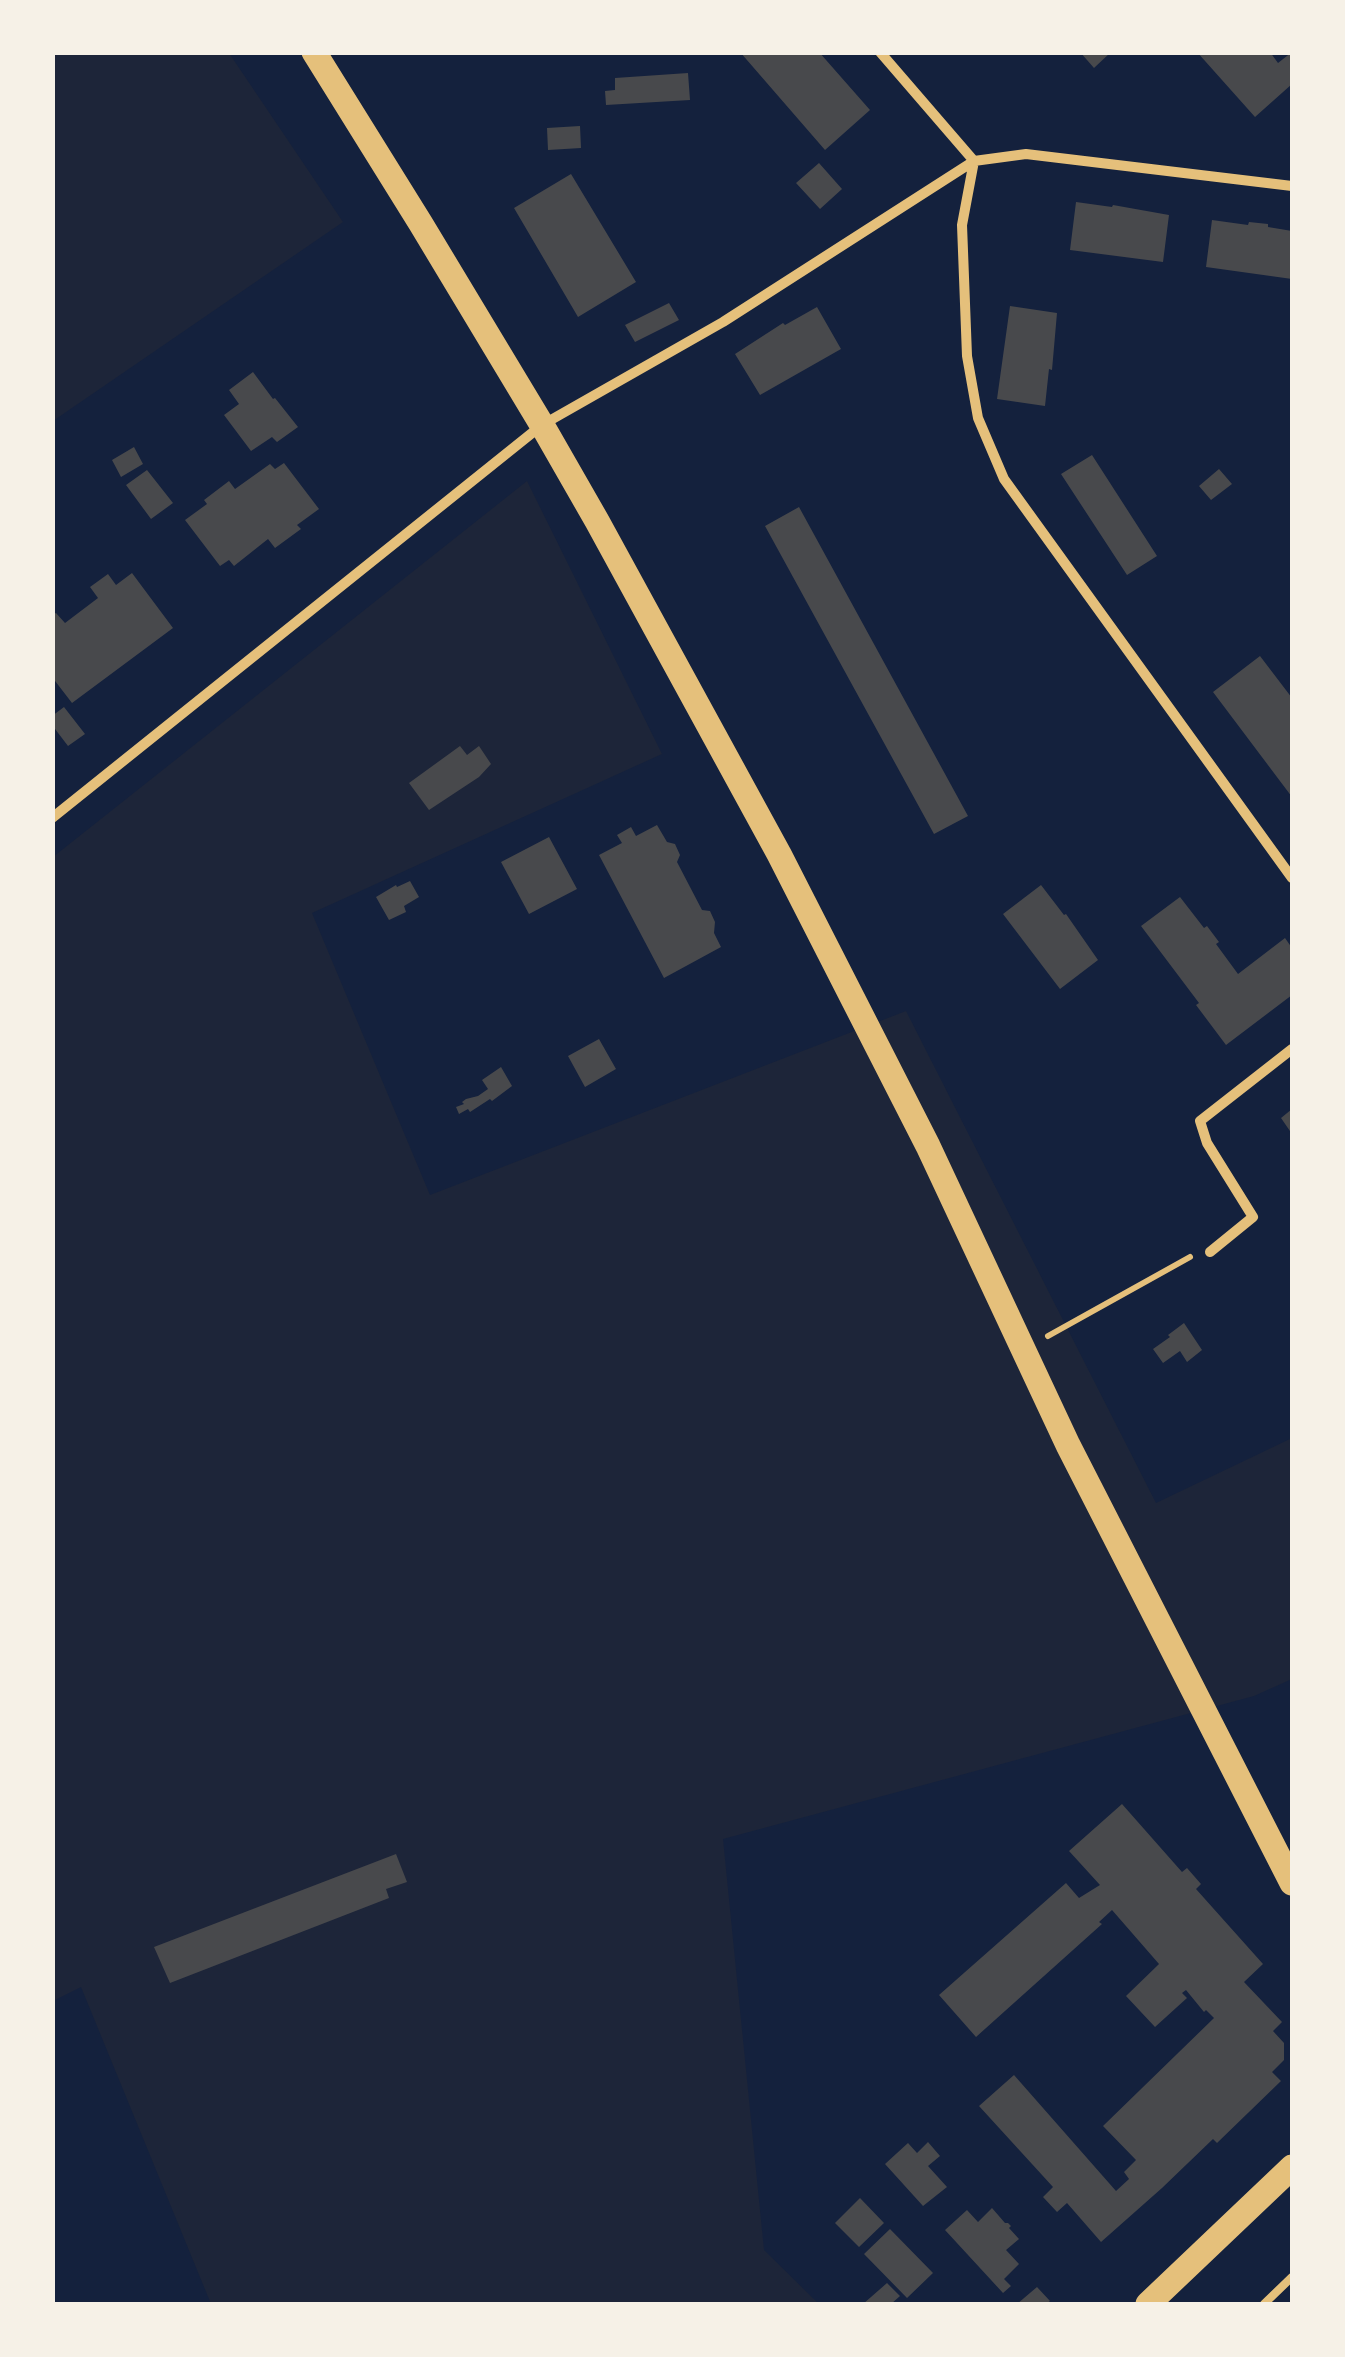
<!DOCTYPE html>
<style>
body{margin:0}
#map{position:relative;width:1345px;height:2357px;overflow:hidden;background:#14213d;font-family:"Archivo Narrow",sans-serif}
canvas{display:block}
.frame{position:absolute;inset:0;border:55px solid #f6f1e7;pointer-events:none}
</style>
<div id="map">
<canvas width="1345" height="2357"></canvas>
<div class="frame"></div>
</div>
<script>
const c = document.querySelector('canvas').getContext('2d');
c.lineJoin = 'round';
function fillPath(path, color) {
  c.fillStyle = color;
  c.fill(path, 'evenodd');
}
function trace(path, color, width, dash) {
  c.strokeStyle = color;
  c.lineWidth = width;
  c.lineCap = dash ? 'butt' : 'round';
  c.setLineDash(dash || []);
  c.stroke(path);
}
fillPath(new Path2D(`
 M53,52L229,53L343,222L53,421Z
 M527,481L662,754L312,913L430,1195L906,1011L1156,1503L1292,1438V1679L1254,1696L723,1839L764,2250L819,2304H211L81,1987L53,2001V857Z`), '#1d2539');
fillPath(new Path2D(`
 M740,52H819L870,110L825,150Z
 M1080,52H1111L1094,68Z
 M1197,52H1270L1278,63L1292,52V84L1255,117Z
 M688,73L690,100L606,105L605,91L615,90V78Z
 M580,126L581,148L548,150L547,128Z
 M819,163L842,189L820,209L796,183Z
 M571,174L636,282L578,317L514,208Z
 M1076,202L1112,207L1113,205L1169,215L1163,262L1070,250Z
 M1212,220L1248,225L1249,222L1268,224V227L1292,231V279L1206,267Z
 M669,303L679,320L635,342L625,325Z
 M1010,306L1057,313L1052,370L1049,369L1045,406L997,399Z
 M817,307L841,349L760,395L735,354L783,323L785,325Z
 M253,372L273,399L275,398L298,427L277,442L272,437L251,451L224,415L239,404L229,390Z
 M134,447L143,464L121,477L112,460Z
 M1092,455L1157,556L1127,575L1061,474Z
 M284,463L319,509L297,525L301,529L275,548L268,539L234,566L229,560L220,566L185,520L207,504L204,500L229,481L235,489L270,464L275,469Z
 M1219,469L1232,484L1211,500L1199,486Z
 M147,470L173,503L151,519L126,485Z
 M799,507L968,816L934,834L765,526Z
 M132,573L173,628L72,703L52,677V615L56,613L65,623L98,598L90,587L108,574L116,585Z
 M1260,656L1292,698V797L1213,692Z
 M64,707L85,734L68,746L52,725V716Z
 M460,746L467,755L479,746L491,764L479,777L429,810L409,783Z
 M657,825L667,842L675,844L680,855L677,862L702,910L710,911L715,922L714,933L721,947L664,978L599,855L622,843L617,835L631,827L636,836Z
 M549,837L577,889L529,914L501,862Z
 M410,881L419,897L404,906L406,912L389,920L376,897L396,885L397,887Z
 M1041,885L1064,915L1066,914L1098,960L1060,989L1003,914Z
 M1180,897L1204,928L1207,926L1219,942L1216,944L1238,974L1285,938L1292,948V995L1226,1045L1196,1005L1199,1003L1141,926Z
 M599,1039L616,1069L585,1087L568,1056Z
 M501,1067L512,1086L492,1101L490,1099L470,1112L468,1109L459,1114L456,1107L464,1104L462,1102L466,1099L478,1096L488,1089L482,1080Z
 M1292,1109V1134L1281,1118Z
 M1184,1323L1202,1350L1187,1362L1180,1351L1163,1363L1153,1349L1170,1337L1168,1335Z
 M1122,1804L1182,1872L1187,1868L1201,1884L1196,1889L1263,1964L1244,1982L1282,2022L1273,2031L1284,2043V2060L1272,2072L1281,2081L1217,2143L1213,2139L1162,2188L1101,2242L1067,2203L1057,2212L1043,2197L1053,2187L979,2106L1014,2075L1116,2191L1129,2179L1124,2172L1136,2160L1103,2126L1214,2018L1206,2010L1204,2012L1186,1990L1182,1993L1187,1998L1155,2027L1126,1996L1159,1964L1112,1910L1099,1922L1102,1924L976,2037L939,1995L1066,1883L1079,1898L1100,1885L1069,1851Z
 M396,1854L407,1882L386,1889L389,1898L170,1983L154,1947Z
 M928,2142L940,2156L928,2166L947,2187L923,2206L885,2164L908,2143L917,2153Z
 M860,2198L884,2223L859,2247L835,2223Z
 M992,2208L1005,2223H1008L1011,2226L1009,2228L1019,2239L1006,2250L1019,2264L1004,2279L1011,2286L1003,2293L945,2230L967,2210L978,2222Z
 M890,2229L933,2273L907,2298L864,2254Z
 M887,2283L900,2296L891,2304H863Z
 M1037,2287L1050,2301L1046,2304H1017Z`), '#48494c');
trace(new Path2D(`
 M1048,1336L1190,1257`), '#e5c07b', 6);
trace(new Path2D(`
 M1264,2304L1292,2277`), '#e5c07b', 8);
trace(new Path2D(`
 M880,52L974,161L1026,154L1292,186
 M974,161L962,225L967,356L978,418L1004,479L1292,878
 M52,818L542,425L723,322L974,161
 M1210,1252L1253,1217L1207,1143L1200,1121L1292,1049`), '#e5c07b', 10);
trace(new Path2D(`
 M314,52L421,224L542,425L597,521L779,854L928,1146L1068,1445L1292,1883
 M1148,2304L1292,2167`), '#e5c07b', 25);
</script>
